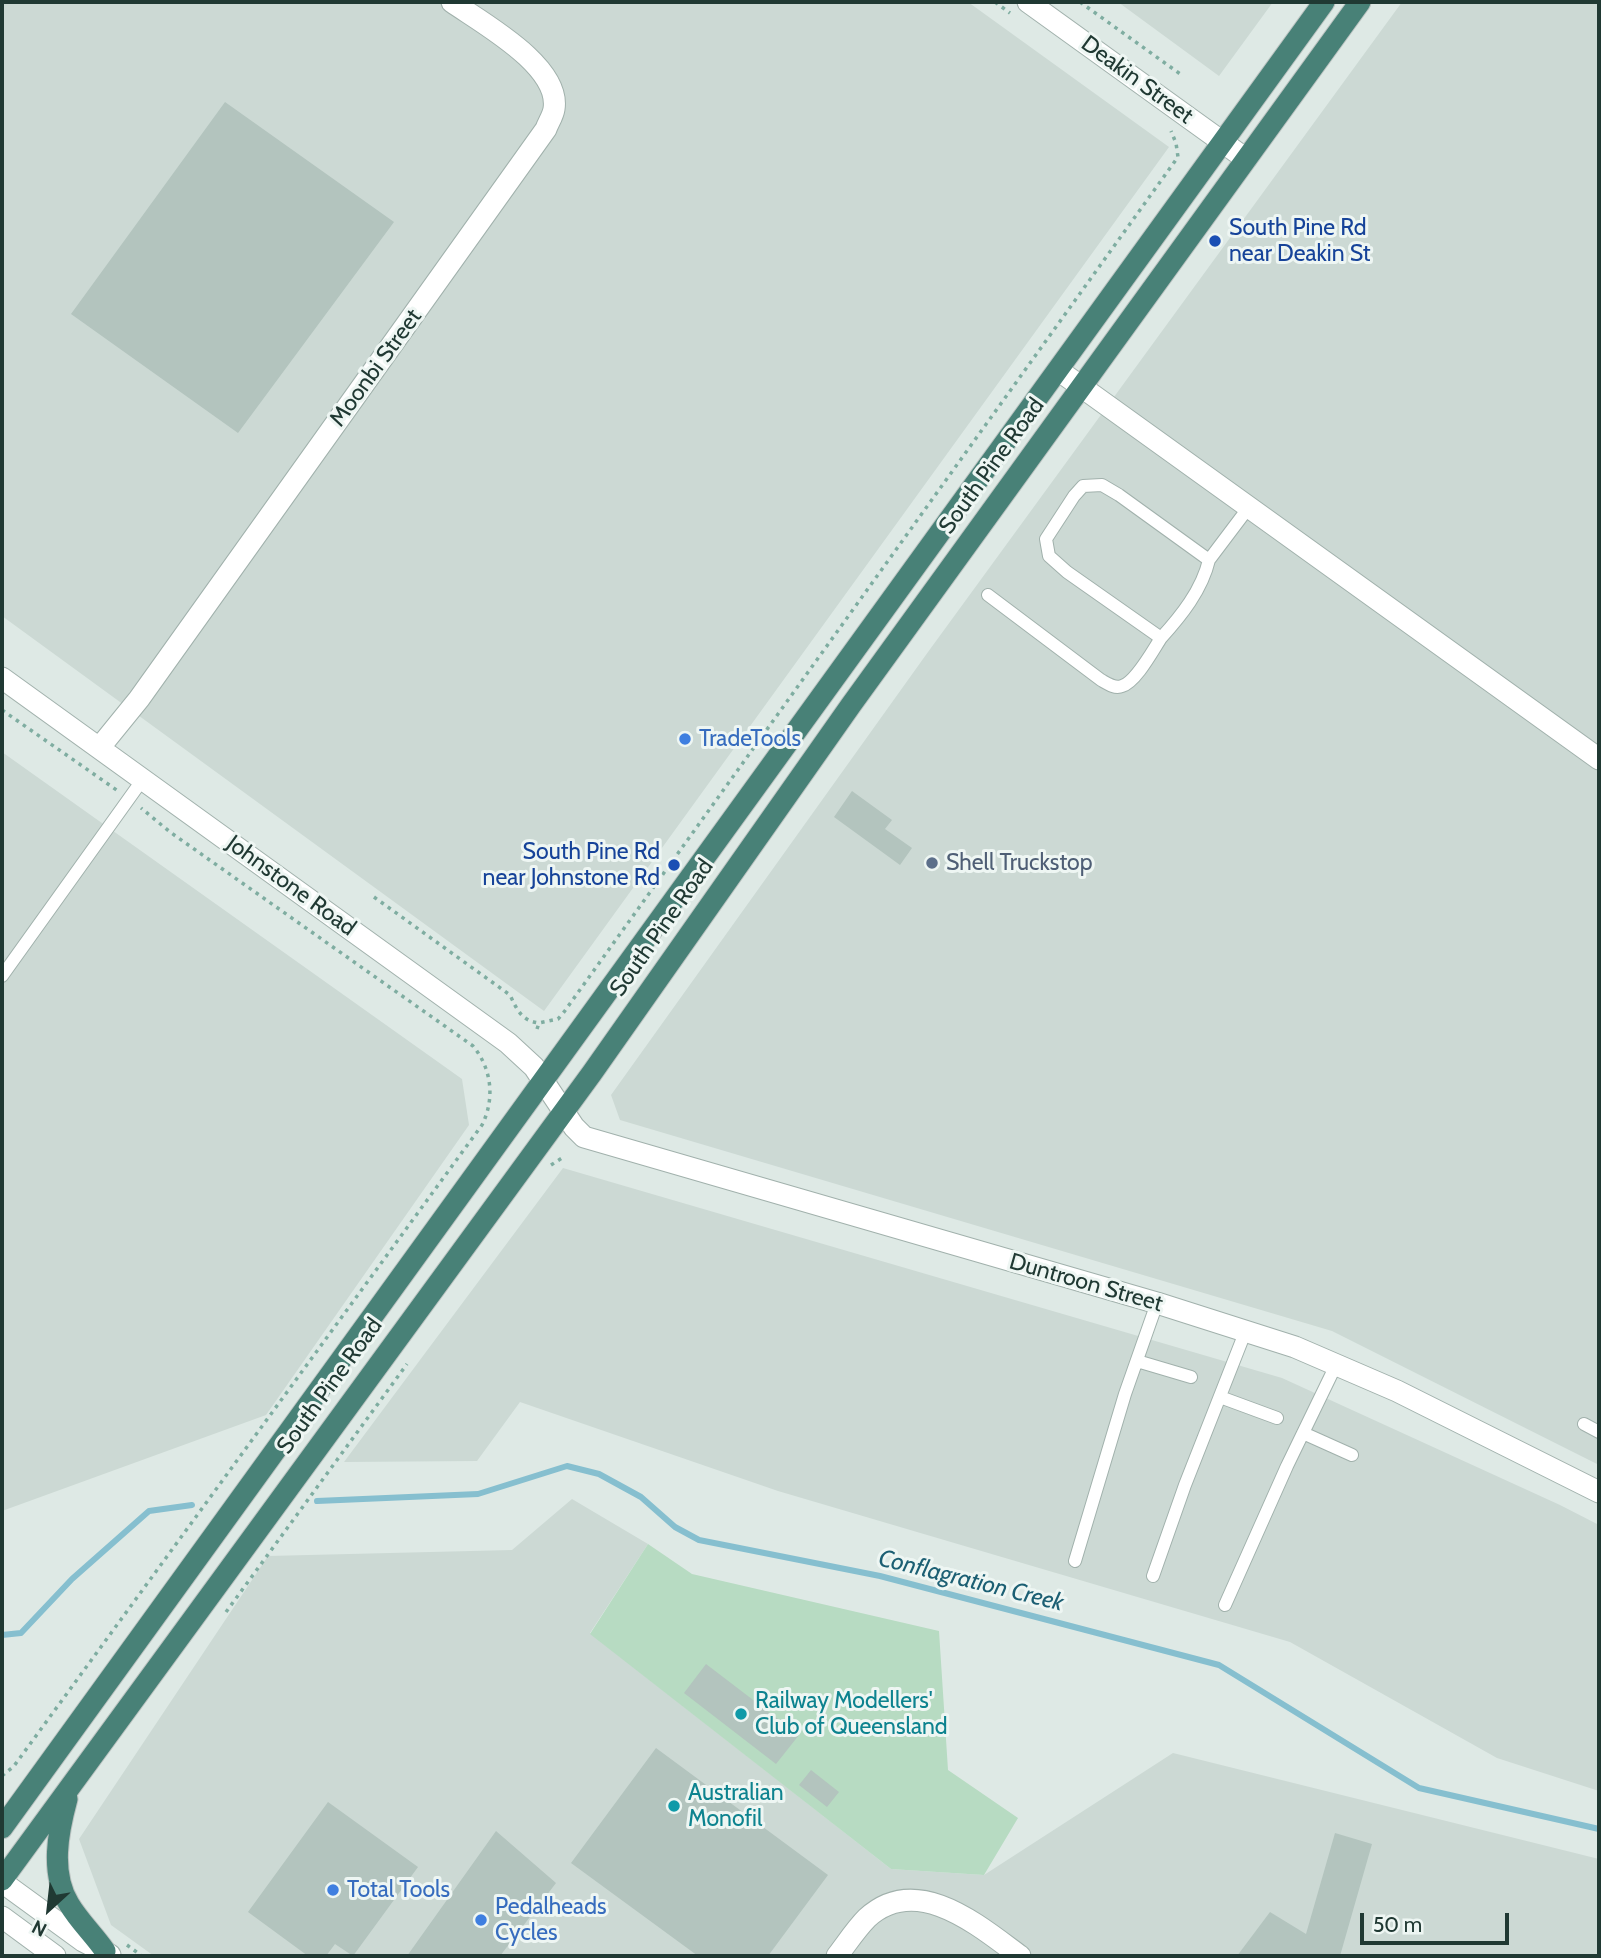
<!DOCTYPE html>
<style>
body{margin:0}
#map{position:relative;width:1601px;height:1958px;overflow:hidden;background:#dee9e5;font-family:Cabin,sans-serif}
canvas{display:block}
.frame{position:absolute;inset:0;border:4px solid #203933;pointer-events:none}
.north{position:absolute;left:14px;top:1874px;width:70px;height:70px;-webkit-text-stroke:5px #eef6f3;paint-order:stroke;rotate:207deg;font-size:19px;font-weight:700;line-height:28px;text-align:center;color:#203933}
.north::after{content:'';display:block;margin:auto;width:24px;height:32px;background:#203933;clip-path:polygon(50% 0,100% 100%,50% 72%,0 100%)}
.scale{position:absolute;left:1360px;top:1913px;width:149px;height:32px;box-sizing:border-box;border:4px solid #203933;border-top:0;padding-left:9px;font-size:21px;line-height:24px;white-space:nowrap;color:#203933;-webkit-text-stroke:5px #eef6f3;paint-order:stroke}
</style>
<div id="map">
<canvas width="1601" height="1958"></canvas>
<div class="frame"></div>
<div class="north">N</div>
<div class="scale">50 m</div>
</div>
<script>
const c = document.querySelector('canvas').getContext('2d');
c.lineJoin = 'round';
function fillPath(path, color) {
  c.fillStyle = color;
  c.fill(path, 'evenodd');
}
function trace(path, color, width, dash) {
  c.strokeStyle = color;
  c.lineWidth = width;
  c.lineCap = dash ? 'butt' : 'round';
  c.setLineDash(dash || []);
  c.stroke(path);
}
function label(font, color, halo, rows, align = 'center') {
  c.font = font + ' Cabin,sans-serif';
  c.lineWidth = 6;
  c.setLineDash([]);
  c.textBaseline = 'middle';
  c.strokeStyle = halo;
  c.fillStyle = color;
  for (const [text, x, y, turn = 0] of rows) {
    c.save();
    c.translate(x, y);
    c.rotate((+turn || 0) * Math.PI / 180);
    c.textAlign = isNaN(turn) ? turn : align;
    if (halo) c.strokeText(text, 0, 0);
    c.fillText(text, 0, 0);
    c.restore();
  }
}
fillPath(new Path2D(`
 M2,2H968L1169,147L544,1011L2,616Z
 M1118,2H1273L1219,76Z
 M1402,2H1599V1465L1332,1331L620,1120L611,1095L928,652Z
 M2,752L462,1079L469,1125L266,1415L2,1511Z
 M563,1168L1282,1378L1560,1505L1599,1525V1791L1497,1758L1290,1642L778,1491L520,1402L477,1461L344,1462Z
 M572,1499L648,1544L590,1633L891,1869L984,1875L1173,1753L1599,1859V1956H154L111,1925L79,1839L268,1556L512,1550Z`), '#ccd9d4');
fillPath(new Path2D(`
 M648,1544L692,1574L939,1631L948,1770L1018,1818L984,1875L891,1869L590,1634Z`), '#b7dbc2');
trace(new Path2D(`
 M317,1501L478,1494L567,1466L599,1474L641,1497L675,1527L699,1540L880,1576L1219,1665L1419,1788L1599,1829
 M2,1635L21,1633L72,1579L149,1511L192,1505`), '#86bfcf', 6);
fillPath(new Path2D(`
 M225,102L394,222L238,433L71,314Z
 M852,791L892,820L885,829L912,848L900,865L834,817Z
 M706,1664L799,1735L776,1764L684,1693Z
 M656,1748L828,1875L768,1956H698L571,1863Z
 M811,1770L839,1792L827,1807L799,1785Z
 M328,1802L418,1867L353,1956L335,1944L326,1956H308L248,1912Z
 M496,1831L556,1883L500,1956H407Z
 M1335,1833L1372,1844L1340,1956H1237L1270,1912L1306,1934Z`), '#b3c4be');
const service = new Path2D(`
 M988,595L1101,680C1108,684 1115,689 1122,686C1136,682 1153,650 1161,638L1067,572L1049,556L1046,539L1074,496L1083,486L1102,485L1119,495L1209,560L1249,507
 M1161,638C1181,616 1202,590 1209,560
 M2,976L143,779
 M1137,1361L1191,1377
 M1220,1397L1277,1418
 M1584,1424L1599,1432
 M1303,1433L1352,1455
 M1075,1561L1125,1394L1157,1303
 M1153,1576L1185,1485L1246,1330
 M1225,1605L1287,1466L1336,1365`);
const minor = new Path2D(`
 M1028,2L1246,159
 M1058,370L1599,759
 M2,678L508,1043L534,1067L574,1127L584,1137L1157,1303L1295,1347L1397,1391L1599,1492
 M100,747L139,699L546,129C548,123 553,116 554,109C561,66 482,23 452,2
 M837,1956C847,1943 856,1929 867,1918C917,1872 979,1926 1020,1956`);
const tertiary = new Path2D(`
 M2,1882L83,1941L110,1955
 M2,1917L55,1956`);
const trunk = new Path2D(`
 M67,1799C58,1832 50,1873 69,1904C79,1921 94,1935 105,1951
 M2,1828L1324,2
 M2,1880L592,1073L851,705L1360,2`);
trace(service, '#a1b1ac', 14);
trace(minor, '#a1b1ac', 23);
trace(tertiary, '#a1b1ac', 23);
trace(trunk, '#bcc4c2', 23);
trace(new Path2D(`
 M995,2L1010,13
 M1080,2L1183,76
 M2,710L118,791
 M374,897L510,995C517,1010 522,1021 539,1023
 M537,1029L539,1023L558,1019L564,1012L1178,157L1176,143L1171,131
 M551,1165L562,1158
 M226,1612L407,1364
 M2,1776L14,1766L482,1125C495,1099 492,1069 473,1046L170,832L141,808
 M127,1945L142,1956`), '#7fada1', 3.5, [3.5, 5]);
trace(service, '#fff', 12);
trace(minor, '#fff', 21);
trace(tertiary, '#fff', 21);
trace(trunk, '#488177', 21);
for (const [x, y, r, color] of [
 [1215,241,7,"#1a4fb4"],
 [685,739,7,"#3f7fe0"],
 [932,863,7,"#5c6f8a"],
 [674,865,7,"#1a4fb4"],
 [741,1714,7,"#0f9aa8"],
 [674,1806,7,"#0f9aa8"],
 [333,1890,7,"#3f7fe0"],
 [481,1920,7,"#3f7fe0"]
]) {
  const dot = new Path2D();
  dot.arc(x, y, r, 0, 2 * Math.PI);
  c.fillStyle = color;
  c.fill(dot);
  trace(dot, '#eef6f3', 2.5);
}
label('23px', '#203933', '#eef6f3', [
 ["Deakin Street",1137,80,36],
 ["Moonbi Street",376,368,-54],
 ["South Pine Road",992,466,-54],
 ["Johnstone Road",291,886,36],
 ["South Pine Road",662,928,-55],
 ["Duntroon Street",1086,1283,16],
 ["South Pine Road",330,1386,-54]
]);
label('23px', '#164399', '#eef6f3', [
 ["South Pine Rd",1229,228],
 ["near Deakin St",1229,254],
 ["South Pine Rd",660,852,"right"],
 ["near Johnstone Rd",660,878,"right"]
], 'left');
label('23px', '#366cbe', '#eef6f3', [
 ["TradeTools",699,739],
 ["Total Tools",347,1890],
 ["Pedalheads",495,1907],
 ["Cycles",495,1933]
], 'left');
label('23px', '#4e5e75', '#eef6f3', [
 ["Shell Truckstop",946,863]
], 'left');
label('23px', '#0d838f', '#eef6f3', [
 ["Railway Modellers'",755,1701],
 ["Club of Queensland",755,1727],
 ["Australian",688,1793],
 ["Monofil",688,1819]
], 'left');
label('italic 24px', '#1c5f73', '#eef6f3', [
 ["Conflagration Creek",971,1581,14]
]);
</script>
